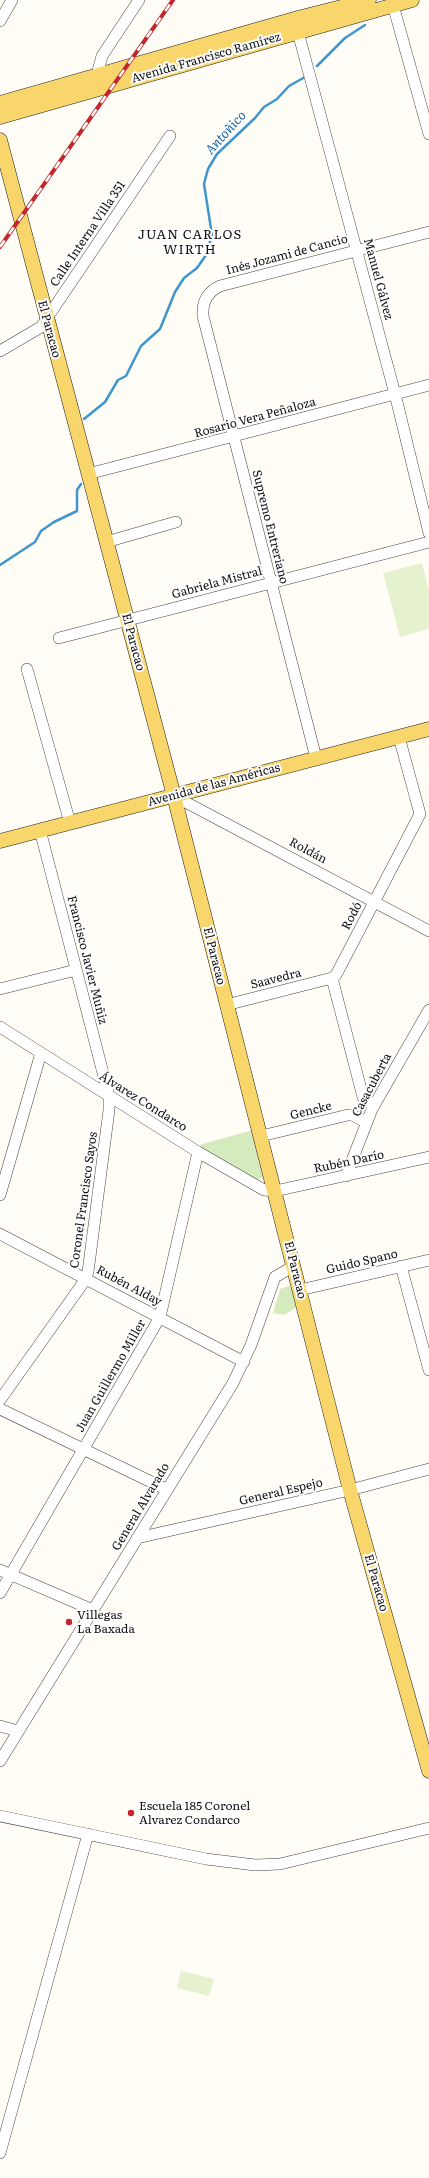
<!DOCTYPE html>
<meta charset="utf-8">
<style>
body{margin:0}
canvas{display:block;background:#fffdf5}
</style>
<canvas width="429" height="2178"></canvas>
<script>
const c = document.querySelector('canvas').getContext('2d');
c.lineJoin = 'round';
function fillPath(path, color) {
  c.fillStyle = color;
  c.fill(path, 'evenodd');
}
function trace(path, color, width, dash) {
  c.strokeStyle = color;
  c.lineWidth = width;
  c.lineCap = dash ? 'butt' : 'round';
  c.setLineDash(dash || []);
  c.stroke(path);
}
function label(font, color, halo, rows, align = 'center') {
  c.font = font + ' Literata,serif';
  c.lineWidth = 4;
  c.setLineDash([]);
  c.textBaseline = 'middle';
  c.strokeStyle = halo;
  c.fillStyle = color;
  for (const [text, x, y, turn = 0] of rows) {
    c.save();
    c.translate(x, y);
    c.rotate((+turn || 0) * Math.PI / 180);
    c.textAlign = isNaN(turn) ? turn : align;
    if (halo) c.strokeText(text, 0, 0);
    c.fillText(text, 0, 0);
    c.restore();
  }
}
fillPath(new Path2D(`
 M253,1130L263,1178L254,1180L199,1145Z
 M289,1286L293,1289L297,1307L284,1315L273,1313L280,1289Z`), '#d5ebbd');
fillPath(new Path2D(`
 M422,563L429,591V629L400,637L383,573Z
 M181,1971L214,1979L209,1996L177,1988Z`), '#e6f2cf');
trace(new Path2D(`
 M317,66L345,38L365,25
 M84,419L105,402L118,380L126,376L141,346L160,329L175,292L184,278L197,268L206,255L212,235L204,184L208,169L217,154L255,118L264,107L277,99L289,86L305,77
 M0,565L35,542L41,531L54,522L77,511V490L81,484`), '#3f96cf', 2.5);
const minor = new Path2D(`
 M393,5L429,134
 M0,21L12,0
 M298,32L395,394L429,533
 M97,75L102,56L139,0
 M0,351L41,327L170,136
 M88,474L429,385
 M106,542L176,522
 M59,638L429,542
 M27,669L70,823
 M316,758L203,316C202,302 207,292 220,286L429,232
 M174,796L429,931
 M332,978L363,1097L374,1106
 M0,989L76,970
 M226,1005L332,978L336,975L420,814L399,737
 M0,1027L198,1152L264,1190L275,1191L429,1157
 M261,1136L348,1115H352L366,1122
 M346,1176L372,1109L429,1010
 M0,1195L41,1053
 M0,1234L244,1362
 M401,1266L429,1370
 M300,1290L429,1260
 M0,1400L83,1283L88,1272L109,1110V1096L40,830
 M0,1409L166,1489
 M137,1538L350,1490L429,1469
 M0,1570L93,1610
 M0,1593L160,1317L198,1152
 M0,1726L18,1731
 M0,1761L233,1383L251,1345L275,1277L294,1266
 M0,1816L206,1859L255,1865L280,1864L429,1828
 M0,2153L88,1834`);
const major = new Path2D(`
 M0,103L298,18L369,0
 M0,117L412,0
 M0,140L174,796L350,1490L429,1771
 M0,841L429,729`);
trace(minor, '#444', 12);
trace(major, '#222', 15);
trace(minor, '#fff', 11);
trace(major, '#f9d66b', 14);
const rail = new Path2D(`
 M0,247L173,0`);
trace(rail, '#c4262e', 4);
trace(rail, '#fff', 2.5, [8]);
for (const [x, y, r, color] of [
 [69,1622,4,"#c4262e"],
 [131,1813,4,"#c4262e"]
]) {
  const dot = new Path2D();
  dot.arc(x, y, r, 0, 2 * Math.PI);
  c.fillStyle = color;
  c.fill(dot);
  trace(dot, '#fff', 1.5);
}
label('12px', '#111', '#fff', [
 ["Avenida Francisco Ramírez",206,58,-16],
 ["Calle Interna Villa 351",88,234,-56],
 ["Inés Jozami de Cancio",287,255,-15],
 ["Manuel Gálvez",378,279,75],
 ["El Paracao",49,329,75],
 ["Rosario Vera Peñaloza",255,418,-15],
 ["Supremo Entreriano",270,527,76],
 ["Gabriela Mistral",217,583,-15],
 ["El Paracao",133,642,75],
 ["Avenida de las Américas",214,785,-15],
 ["Roldán",308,851,28],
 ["Rodó",352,916,-63],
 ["El Paracao",214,956,76],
 ["Francisco Javier Muñiz",87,960,76],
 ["Saavedra",276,979,-14],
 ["Casacuberta",372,1085,-62],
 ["Álvarez Condarco",143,1102,32],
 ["Gencke",311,1111,-14],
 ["Rubén Darío",349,1162,-12],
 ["Coronel Francisco Sayos",84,1200,-82],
 ["Guido Spano",362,1262,-13],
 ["El Paracao",295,1270,76],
 ["Rubén Alday",129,1286,28],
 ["Juan Guillermo Miller",111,1376,-60],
 ["General Espejo",281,1492,-13],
 ["General Alvarado",141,1507,-59],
 ["El Paracao",376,1583,74]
]);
label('12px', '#111', '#fff', [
 ["Villegas",77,1615],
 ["La Baxada",77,1629],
 ["Escuela 185 Coronel",139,1806],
 ["Alvarez Condarco",139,1820]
], 'left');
label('italic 13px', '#1768a6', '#fff', [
 ["Antoñico",226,133,-48]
]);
c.letterSpacing = '1px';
label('13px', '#111', '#fff', [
 ["JUAN CARLOS",190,235],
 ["WIRTH",190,250]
]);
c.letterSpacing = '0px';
</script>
